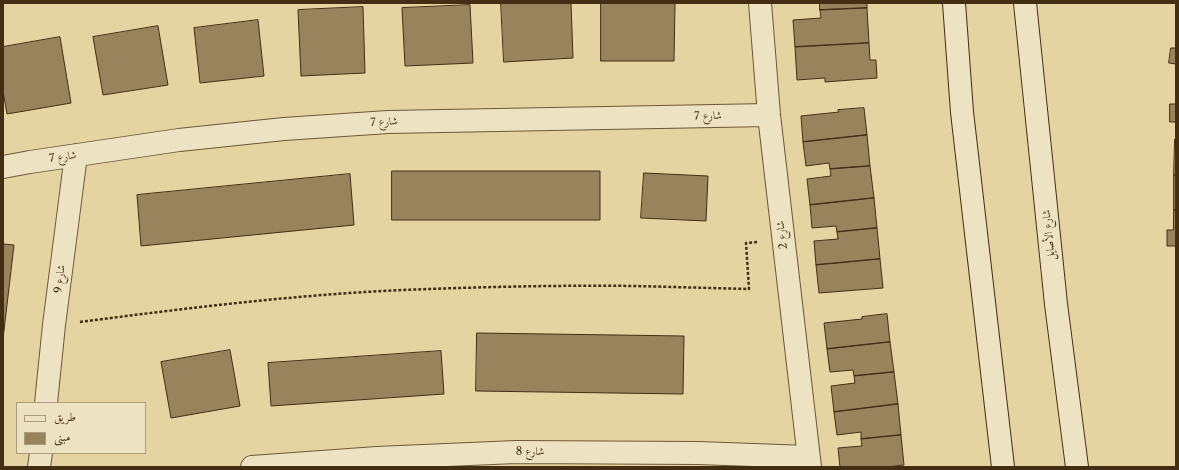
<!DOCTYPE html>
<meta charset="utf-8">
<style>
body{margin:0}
#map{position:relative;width:1179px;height:470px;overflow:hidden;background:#e4d4a1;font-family:"Libre Caslon Text",Amiri,serif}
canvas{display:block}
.frame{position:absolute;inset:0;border:4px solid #432e14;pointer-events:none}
.legend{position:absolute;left:16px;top:402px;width:130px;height:52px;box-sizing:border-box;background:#ede3c2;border:1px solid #a99b7c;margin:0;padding:5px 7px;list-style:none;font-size:12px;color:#432e14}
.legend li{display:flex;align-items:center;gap:8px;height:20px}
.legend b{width:20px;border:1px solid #a99b7c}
</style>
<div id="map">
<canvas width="1179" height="470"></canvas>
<div class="frame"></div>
<ul class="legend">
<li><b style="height:5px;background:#ede3c2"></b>طريق</li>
<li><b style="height:11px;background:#97845d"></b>مبنى</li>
</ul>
</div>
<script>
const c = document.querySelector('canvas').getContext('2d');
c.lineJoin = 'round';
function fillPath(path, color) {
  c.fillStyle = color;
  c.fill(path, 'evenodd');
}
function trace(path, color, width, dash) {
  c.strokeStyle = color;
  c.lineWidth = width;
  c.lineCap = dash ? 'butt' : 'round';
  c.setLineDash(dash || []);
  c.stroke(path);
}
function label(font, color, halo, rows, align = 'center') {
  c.font = font + ' "Libre Caslon Text",Amiri,serif';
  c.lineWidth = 3.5;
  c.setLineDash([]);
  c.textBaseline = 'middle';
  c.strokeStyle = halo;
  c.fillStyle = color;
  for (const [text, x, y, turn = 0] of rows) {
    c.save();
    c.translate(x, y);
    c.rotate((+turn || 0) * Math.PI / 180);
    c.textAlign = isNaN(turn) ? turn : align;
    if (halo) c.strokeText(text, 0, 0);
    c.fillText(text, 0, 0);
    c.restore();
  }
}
const building = new Path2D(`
 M501,3H571L573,58L504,62Z
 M601,3H675L674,61H601Z
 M820,3H867V8L820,10Z
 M470,5L473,63L405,66L402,8Z
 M363,7L365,73L301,76L298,10Z
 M867,8L869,43L795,47L793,20L821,18L820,10Z
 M258,20L264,76L200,83L194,28Z
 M158,26L168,85L103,95L93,37Z
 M60,37L71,103L7,114L3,91V47Z
 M869,43L870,60H876L877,78L825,82V78L797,80L795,47Z
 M1171,48H1176V64L1169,63Z
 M1170,104H1176V139V122H1170Z
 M864,108L867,135L803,142L801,116L839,112L838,110Z
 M867,135L870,166L830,169L829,163L806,166L803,142Z
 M1175,139H1176V175H1174Z
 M870,166L874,198L810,205L807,179L831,176L830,169Z
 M392,171H600V220H392Z
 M644,173L708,176L706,221L641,218Z
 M350,174L354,225L141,246L137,195Z
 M1174,175H1176V210H1174Z
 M874,198L877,228L837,232L836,226L812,228L810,205Z
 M1174,210H1176V246H1167V230H1173Z
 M877,228L880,259L816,265L814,241L838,239L837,232Z
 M3,244L14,245L3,339Z
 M880,259L883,288L819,293L816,265Z
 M887,314L890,342L827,349L824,323L862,319V317Z
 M477,333L684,336L683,394L476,391Z
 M890,342L894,372L854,376L853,370L830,372L827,349Z
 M230,350L240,406L171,418L161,362Z
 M441,351L444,394L271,406L268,363Z
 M894,372L898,404L834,412L831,386L855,383L854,376Z
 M898,404L901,435L861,439V432L837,435L834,412Z
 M901,435L904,465L886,467H840L838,448L862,446L861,439Z`);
fillPath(building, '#97845d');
trace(building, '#432e14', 1);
const street = new Path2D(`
 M760,3L769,115L810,467
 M3,167L30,162L179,140L284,129L388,122L769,115
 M46,403L54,325L76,155
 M39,467L41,453
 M252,467L377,458L516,452L698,453L808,457`);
const secondary = new Path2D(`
 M954,3L962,112L1003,467
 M1025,3L1056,304L1077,467`);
trace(street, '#6b5837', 24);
trace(secondary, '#432e14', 24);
trace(new Path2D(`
 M80,322C187,308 294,295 402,290C479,287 557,285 635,286C673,287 711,288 749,289L746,243L758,242`), '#432e14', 2.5, [3, 2]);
trace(street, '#ede3c2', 22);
trace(secondary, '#ede3c2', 22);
label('11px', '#432e14', '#ede3c2', [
 ["شارع 7",708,116,-1],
 ["شارع 7",384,122,-3],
 ["شارع 7",63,157,-8],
 ["شارع 2",782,235,-97],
 ["شارع الأصايل",1049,235,-96],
 ["شارع 9",60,279,-83],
 ["شارع 8",530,452]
]);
</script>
